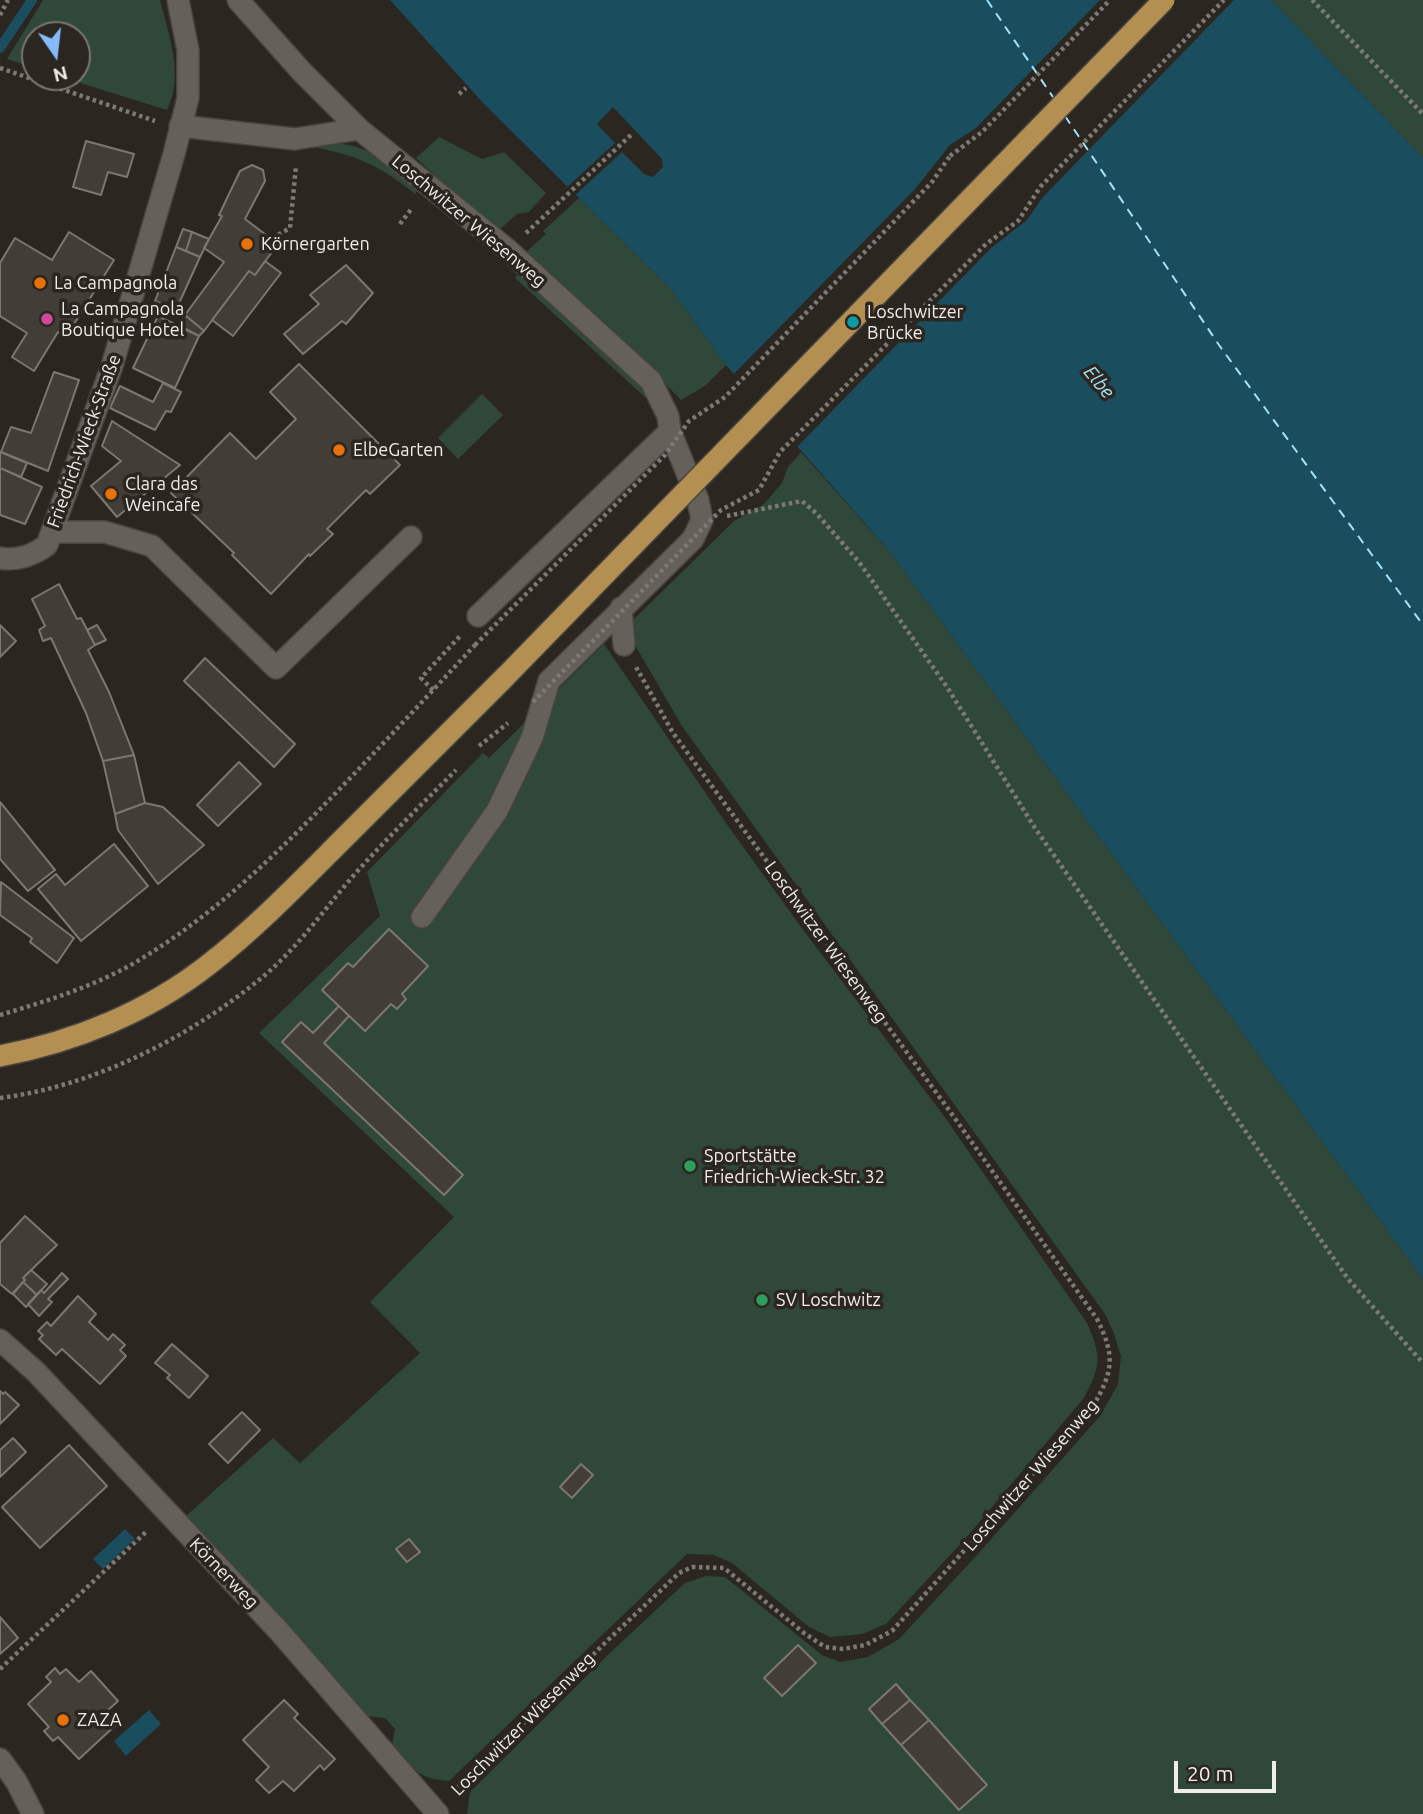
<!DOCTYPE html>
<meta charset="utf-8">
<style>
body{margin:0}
#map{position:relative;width:1423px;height:1814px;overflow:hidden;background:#2b2620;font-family:Ubuntu,sans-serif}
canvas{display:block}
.north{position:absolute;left:21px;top:21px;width:70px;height:70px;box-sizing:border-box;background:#2b2620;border:2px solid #7a7670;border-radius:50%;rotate:166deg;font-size:19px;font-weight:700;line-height:28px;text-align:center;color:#f0ede9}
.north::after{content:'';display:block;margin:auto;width:24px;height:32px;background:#85bbfb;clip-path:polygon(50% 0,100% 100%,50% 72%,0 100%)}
.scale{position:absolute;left:1174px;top:1761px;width:102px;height:32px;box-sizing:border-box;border:4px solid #f0ede9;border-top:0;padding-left:9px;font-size:21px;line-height:24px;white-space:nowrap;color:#f0ede9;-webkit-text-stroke:5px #2b2620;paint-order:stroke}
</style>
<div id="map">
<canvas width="1423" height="1814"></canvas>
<div class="north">N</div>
<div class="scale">20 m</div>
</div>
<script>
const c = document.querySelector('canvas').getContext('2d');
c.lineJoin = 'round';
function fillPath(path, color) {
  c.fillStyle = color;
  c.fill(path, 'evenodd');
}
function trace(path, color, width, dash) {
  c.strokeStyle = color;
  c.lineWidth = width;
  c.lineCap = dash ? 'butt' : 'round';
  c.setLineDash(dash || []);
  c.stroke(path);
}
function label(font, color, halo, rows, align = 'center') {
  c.font = font + ' Ubuntu,sans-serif';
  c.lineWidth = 7;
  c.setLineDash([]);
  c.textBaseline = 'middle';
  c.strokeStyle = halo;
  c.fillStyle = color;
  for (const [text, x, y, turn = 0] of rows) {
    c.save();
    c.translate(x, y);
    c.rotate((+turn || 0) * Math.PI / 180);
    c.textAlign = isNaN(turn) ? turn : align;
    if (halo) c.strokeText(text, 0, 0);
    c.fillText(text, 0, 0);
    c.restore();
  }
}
fillPath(new Path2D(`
 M43,0H160C169,35 184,76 167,110L61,77H77V35H35V68L7,59Z
 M1271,0H1423V158Z
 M439,137L482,159L504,152L546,193L529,212L517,214L497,232L416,158Z
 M327,143C370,143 388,163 419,189L415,194C379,165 358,156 314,147Z
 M579,198L669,287L726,365L705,386L681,400L606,323L525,253L546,234L543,231Z
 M519,273L644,386L649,396L648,400L515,278Z
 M482,394L503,415L458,459L438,438Z
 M801,452L891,553L1423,1279V1814H467L470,1792L612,1651L685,1583L706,1576L725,1577L822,1655L840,1662L868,1657L899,1639L977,1555L1101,1415L1118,1384L1121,1356L1113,1331L1105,1314L682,726L632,640L628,625L734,521L764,504L782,483L788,467Z
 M604,644L728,826L804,931L944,1116L1087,1323C1102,1356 1101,1368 1083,1399L965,1539L886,1624L862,1634L830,1637L809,1627L732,1563L714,1555L687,1554L449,1781C418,1779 412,1768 392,1746L395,1729L385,1718L365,1716L186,1516L273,1438L300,1463L420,1353L370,1302L454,1217L259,1033L380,916L367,872L483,753L489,758Z`), '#2f483a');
fillPath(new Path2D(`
 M390,0H1271L1423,158V1279L891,553L726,365L669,287L484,104Z
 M125,1529L135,1539L103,1569L93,1559Z
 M149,1710L161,1724L126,1756L114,1741Z`), '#1a4d5e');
fillPath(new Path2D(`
 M1100,0H1234L1043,197L1027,220L991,248L794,450L731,377L915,189L950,145L976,128Z
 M613,107L662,159L663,167L653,177L644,174L622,152L573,197L565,189L615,143L597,124Z`), '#2b2620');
trace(new Path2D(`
 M0,48L32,0`), '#1a4d5e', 10);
trace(new Path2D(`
 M987,0L1055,100
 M1065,116L1219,345L1423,625`), '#a3e2fb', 2, [9, 7]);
const building = new Path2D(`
 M86,141L134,154L127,177L108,172L101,195L73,187Z
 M252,165L263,170L265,181L245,219L278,244L255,275L249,271L204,331L185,315L224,262L204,248L222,216L219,215L240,171Z
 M183,229L192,232L186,251L176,247Z
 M69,232L114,260L66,337L58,332L34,371L12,357L27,333L0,316V263L15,238L52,260Z
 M192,232L209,239L200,257L186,251Z
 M176,247L200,257L176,310L155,301Z
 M265,261L281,273L233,336L212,320L249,271L255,275Z
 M346,265L373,293L346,324L342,321L303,354L284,334L319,304L310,295Z
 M185,315L204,331L199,336L178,325Z
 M158,316L199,336L175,388L133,368Z
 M299,364L400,465L370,494L366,490L327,529L333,534L310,556L309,554L271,594L232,555L234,553L171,493L230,433L256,459L296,419L270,392Z
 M54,372L79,380L48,471L1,452L11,427L31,433Z
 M163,383L181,392L171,412L166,411L155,430L110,408L120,386L153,402Z
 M112,421L180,465L117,517L91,486L121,461L102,446Z
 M0,452L27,463L21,477L0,468Z
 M0,468L42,487L25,524L0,515Z
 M59,584L77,619L81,618L95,645L88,650L109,692L134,755L103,761L86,713L51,638L43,641L39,630L45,626L32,599Z
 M0,625L16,641L0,657Z
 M97,625L106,640L95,645L87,630Z
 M205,658L295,744L274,767L184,681Z
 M134,755L145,803L115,814L103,761Z
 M239,762L261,784L218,826L197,805Z
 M0,802L55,870L28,891L0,859Z
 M145,803L163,807L204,845L158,884L118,830L115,814Z
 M114,844L148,886L81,941L38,889L56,874L65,885Z
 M1,882L74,938L57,963L30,942L32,938L0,915Z
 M389,929L428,966L402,994L406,999L397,1009L391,1004L365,1031L322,990L348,963L353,967Z
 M339,1006L349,1016L324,1043L463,1175L444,1195L282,1042L301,1022L313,1033Z
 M25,1216L57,1245L23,1278L25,1280L12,1294L0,1284V1243Z
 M31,1270L47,1284L37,1295L23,1282L25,1280L23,1278Z
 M62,1273L68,1279L48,1299L52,1302L39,1316L28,1304L41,1290L44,1293Z
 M23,1282L37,1295L26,1307L13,1294Z
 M78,1296L96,1314L89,1322L108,1340L113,1334L125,1345L120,1350L126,1356L100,1384L62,1349L56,1355L39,1339L43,1335L38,1331L47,1322L51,1326Z
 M172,1344L208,1376L189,1398L167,1378L170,1375L155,1363Z
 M0,1391L3,1394L5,1392L19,1405L0,1424Z
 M242,1412L260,1430L228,1463L209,1444Z
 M13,1438L26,1452L0,1477V1450Z
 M69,1445L107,1486L40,1548L2,1507Z
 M581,1464L593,1475L572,1498L560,1487Z
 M409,1539L420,1552L407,1562L396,1549Z
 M0,1617L18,1638L0,1654Z
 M798,1645L816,1663L782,1696L764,1678Z
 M55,1668L60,1674L66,1669L79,1682L91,1671L118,1701L107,1711L118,1723L79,1759L58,1737L53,1741L44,1731L49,1727L28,1704L51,1682L46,1677Z
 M896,1684L910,1700L882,1724L869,1709Z
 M284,1700L298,1714L294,1718L335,1759L324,1770L320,1765L294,1791L283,1781L269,1793L256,1780L269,1767L243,1740Z
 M910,1700L929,1720L901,1745L882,1724Z
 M929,1720L987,1785L959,1810L901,1745Z`);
fillPath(building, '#423d36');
trace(building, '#7c7770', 2);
const minor = new Path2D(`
 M238,0L302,72L359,129
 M180,126L295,139L359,129L508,250L651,381L668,416L670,431L698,500L702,520L693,539L549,681L532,738L497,811L422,917
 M52,532H105L152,546L276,668L411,537
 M0,558C17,561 34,555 47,545L112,366L174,154L188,98V50L178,0
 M621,608L624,645
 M478,616L670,431
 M0,1340L36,1372L278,1630L438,1814
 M0,1759L16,1781L33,1814`);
const major = new Path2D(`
 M0,1056C74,1042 148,1012 208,965C257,927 300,882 344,838C398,784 452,730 506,676`);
trace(minor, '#484440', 24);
trace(major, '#484440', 24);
trace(new Path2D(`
 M1312,0L1423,114
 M0,15L8,0
 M0,68L155,121
 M459,94L466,88
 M950,156L982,132L1110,0
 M400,224L412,208
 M526,233L632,134
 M272,238L290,228L296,166
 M727,516L802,501L817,514L859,562L947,687L1035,828L1348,1279L1423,1363
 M433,690L421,678L461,635
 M479,746L508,723
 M0,1015C44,1002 89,988 129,966C216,916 286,845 355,773C395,731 435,688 475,645
 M0,1098C94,1086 186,1039 259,980C300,947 328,903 363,865C393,832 425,801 456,770
 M0,1669L147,1531
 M453,1792L608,1640L679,1573L692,1567L724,1568L804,1633L825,1647L843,1649L865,1645L892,1631L1092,1408C1113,1372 1116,1357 1097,1319L949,1110L673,733L636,667`), '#7d7974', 4.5, [3.5, 3.5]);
trace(minor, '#656059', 21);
trace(major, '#b38f52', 21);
const majorBridge = new Path2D(`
 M506,676L1164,0`);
trace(majorBridge, '#484440', 24, []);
trace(new Path2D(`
 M475,645L665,455L689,421L725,397L932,182L950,156
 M533,702L721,510L759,490L780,452L986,244L1018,221L1041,186L1224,0`), '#7d7974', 4.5, [3.5, 3.5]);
trace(majorBridge, '#b38f52', 21);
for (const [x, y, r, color] of [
 [247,244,7,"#e8710a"],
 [40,283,7,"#e8710a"],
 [47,319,7,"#d1479c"],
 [853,322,7,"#0f9aa8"],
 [339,450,7,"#e8710a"],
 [111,494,7,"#e8710a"],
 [690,1166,7,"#2e9e5b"],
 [762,1300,7,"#2e9e5b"],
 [63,1720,7,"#e8710a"]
]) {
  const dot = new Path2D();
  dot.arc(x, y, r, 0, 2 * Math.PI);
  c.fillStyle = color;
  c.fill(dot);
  trace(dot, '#2b2620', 2.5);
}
label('18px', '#f0ede9', '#2b2620', [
 ["Loschwitzer Wiesenweg",469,221,40],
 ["Friedrich-Wieck-Straße",84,441,-70],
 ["Loschwitzer Wiesenweg",826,942,54],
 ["Loschwitzer Wiesenweg",1031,1475,-49],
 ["Körnerweg",224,1573,46],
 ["Loschwitzer Wiesenweg",523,1724,-45]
]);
label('18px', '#f0ede9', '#2b2620', [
 ["Körnergarten",261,244],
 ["La Campagnola",54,283],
 ["La Campagnola",61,309],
 ["Boutique Hotel",61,330],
 ["Loschwitzer",867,312],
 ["Brücke",867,333],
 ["ElbeGarten",353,450],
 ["Clara das",125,484],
 ["Weincafe",125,505],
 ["Sportstätte",704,1156],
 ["Friedrich-Wieck-Str. 32",704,1177],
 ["SV Loschwitz",776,1300],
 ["ZAZA",77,1720]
], 'left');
label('italic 19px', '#a3e2fb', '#2b2620', [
 ["Elbe",1099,382,50]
]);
</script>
